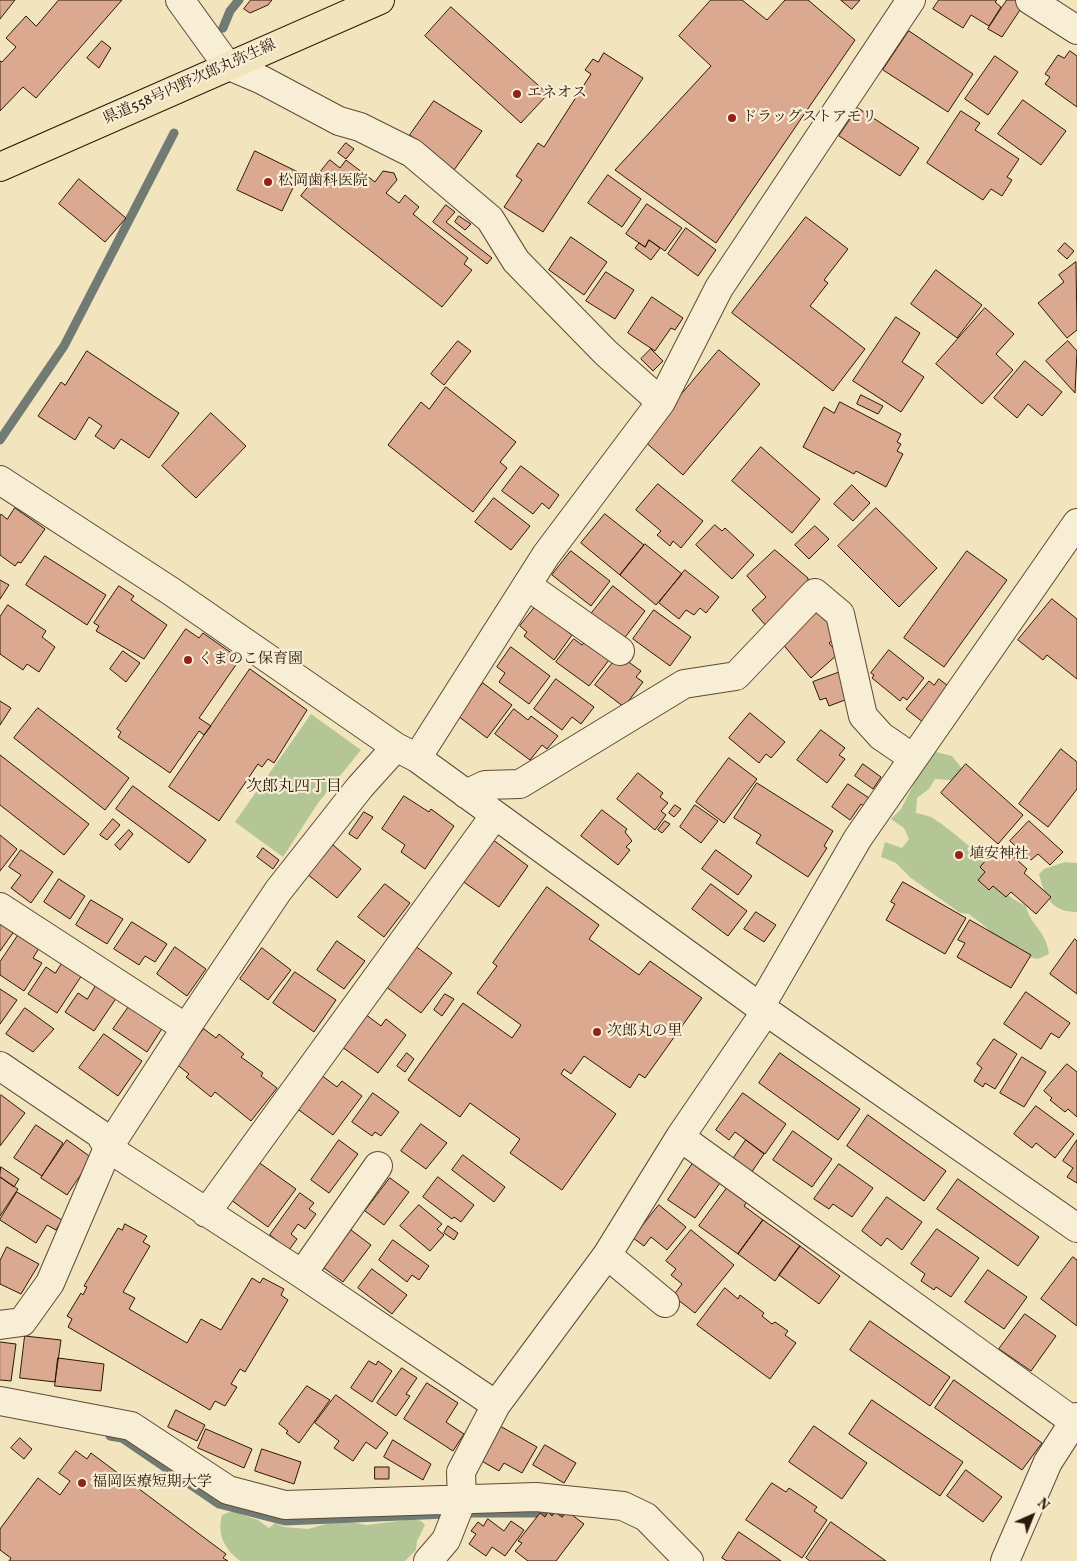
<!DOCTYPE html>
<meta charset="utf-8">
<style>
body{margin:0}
#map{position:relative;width:1077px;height:1561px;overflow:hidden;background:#f2e5be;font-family:Vollkorn,serif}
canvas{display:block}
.north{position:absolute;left:1007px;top:1491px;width:50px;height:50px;-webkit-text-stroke:4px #f7eed5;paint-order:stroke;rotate:44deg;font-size:14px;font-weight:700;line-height:20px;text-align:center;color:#2d1708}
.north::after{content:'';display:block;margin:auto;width:18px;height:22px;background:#2d1708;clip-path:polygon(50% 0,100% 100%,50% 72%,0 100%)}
</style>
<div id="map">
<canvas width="1077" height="1561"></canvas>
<div class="north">N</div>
</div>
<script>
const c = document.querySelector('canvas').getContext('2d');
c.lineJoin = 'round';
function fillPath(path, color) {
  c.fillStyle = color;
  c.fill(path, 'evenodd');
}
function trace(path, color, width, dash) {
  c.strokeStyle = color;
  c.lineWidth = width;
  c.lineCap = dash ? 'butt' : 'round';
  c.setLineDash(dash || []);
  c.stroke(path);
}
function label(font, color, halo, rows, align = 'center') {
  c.font = font + ' Vollkorn,"Noto Serif JP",serif';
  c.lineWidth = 4.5;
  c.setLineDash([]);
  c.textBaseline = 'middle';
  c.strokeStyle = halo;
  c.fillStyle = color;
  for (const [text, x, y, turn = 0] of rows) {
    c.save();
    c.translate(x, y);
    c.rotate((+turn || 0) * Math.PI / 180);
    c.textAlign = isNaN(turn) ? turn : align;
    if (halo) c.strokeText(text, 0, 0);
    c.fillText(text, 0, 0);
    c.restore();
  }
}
fillPath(new Path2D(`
 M311,714L361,750L318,803L283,857L235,822Z
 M936,752L952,756L964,771L963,781L935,779L929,789L917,798L916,813C921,814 926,815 931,817C938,820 978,852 982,859C994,883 1002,894 1026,906C1030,925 1046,930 1049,954L1038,959L1028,957L1021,948L996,940L986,927L969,914L960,913L911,878L896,863L881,857L885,842L902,848L909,839L904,828L891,819L901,809L917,778Z
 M1065,862L1077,863V912C1051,912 1045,897 1039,874L1044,869Z
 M232,1511L258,1520L269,1528L275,1523L284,1527L308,1529L329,1523L350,1522L367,1525L414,1519L421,1521L425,1525L417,1541L416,1550L405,1561H240C224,1548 217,1535 222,1515Z`), '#b4c696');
trace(new Path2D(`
 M223,28L230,11L239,0
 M0,440L64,346L174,133
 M110,1436L122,1438L219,1504L285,1521L446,1514
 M467,1513H569`), '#717b73', 9);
const building = new Path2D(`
 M0,0H15L0,19Z
 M59,0H122L36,98L23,87L0,111V61L2,62L16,47L6,38L26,16L36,26Z
 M251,0H272L268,5L250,13L244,9Z
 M711,0H742L767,20L785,0H808L855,40L716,243L615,170L711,66L679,36Z
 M841,0H860L852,9Z
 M939,0H997L995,2L1001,7L989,26L971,15L963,28L933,9Z
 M1007,0H1018L1024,4L1002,37L988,29Z
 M451,7L548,94L521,123L425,36Z
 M909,31L973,74L948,112L883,70Z
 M102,41L111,48L99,68L87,58Z
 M1070,51L1077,56V107L1045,84L1050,77L1045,74L1058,55L1064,58Z
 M604,53L643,78L543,232L504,207L522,180L516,176L538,143L544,147L591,74L585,70L593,59L598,62Z
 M995,56L1018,72L988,115L965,99Z
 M1023,100L1066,131L1041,165L998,134Z
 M434,101L482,131L454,170L410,135Z
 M858,108L919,148L900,176L839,136Z
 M961,111L980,123L975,130L1019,159L1007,177L1012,180L1002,196L991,189L983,200L927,163Z
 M346,143L354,149L346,159L338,153Z
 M255,151L300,173L282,211L237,190Z
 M330,160L340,168L346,160L375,182L383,171L394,173L397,180L386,193L399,203L405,195L419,207L413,214L468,258L464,264L472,270L442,307L301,196Z
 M608,175L641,199L622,227L588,203Z
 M79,179L126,218L105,242L59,204Z
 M647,204L682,228L665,251L649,240L645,247L626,234Z
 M446,205L455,212L446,222L492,258L487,264L433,222Z
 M459,216L471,224L465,230L455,222Z
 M806,217L848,249L824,280L828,283L810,306L865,349L833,391L732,313Z
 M686,228L716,250L698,276L668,254Z
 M571,237L607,262L584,295L549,270Z
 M649,240L660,248L651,260L635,248L639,243L645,247Z
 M1065,243L1074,251L1067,259L1058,251Z
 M1076,262L1077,330L1067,338L1038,303L1064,282L1059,275Z
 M936,270L982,305L957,338L911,304Z
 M606,272L634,290L615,319L586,301Z
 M652,297L683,318L675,330L671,328L655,351L628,333Z
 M985,308L1014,334L996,354L1013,370L982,404L936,364Z
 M896,317L920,333L902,362L924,377L901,412L853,381Z
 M458,341L471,351L444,385L431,374Z
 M1068,341L1077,351L1075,393L1046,361Z
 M651,349L663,361L653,371L641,359Z
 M719,350L760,384L683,475L643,440Z
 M87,351L179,413L149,458L121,439L114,449L95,436L102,426L89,417L75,440L38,416L61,382L65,385Z
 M1025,361L1062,392L1042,416L1028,404L1017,418L994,398Z
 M446,387L516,442L500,462L507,468L473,512L388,445L421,402L429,409Z
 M861,395L883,406L878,414L857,404Z
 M840,402L901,434L897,442L901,444L897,451L903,454L886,487L856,471L854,474L803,447L824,407L834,413Z
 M211,413L246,446L196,498L162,466Z
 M761,447L820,499L792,533L732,481Z
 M521,466L559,495L549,509L542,503L533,514L502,491Z
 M658,484L703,521L681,548L673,541L670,546L657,535L661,531L636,510Z
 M852,485L870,503L853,521L834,504Z
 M494,498L530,526L511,550L475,522Z
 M15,508L45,529L21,563L18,562L15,566L0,555V516L1,514L7,519Z
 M876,508L937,568L899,607L838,546Z
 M605,514L644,545L620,575L581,543Z
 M715,525L722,531L725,528L754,555L732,579L696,545Z
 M815,526L829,539L809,559L795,545Z
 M645,544L682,574L656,605L620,575Z
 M775,550L808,578V587L768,628L752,610L766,597L747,576Z
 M571,551L610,581L591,606L552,575Z
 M967,551L1007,580L944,667L904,638Z
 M45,556L106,595L87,625L26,585Z
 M685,570L719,597L706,613L700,608L694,615L686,610L679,619L659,603Z
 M0,580L9,585L0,599Z
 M119,586L134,596L131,600L167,625L144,659L96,631L99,626L94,623Z
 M613,586L645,611L623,640L591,614Z
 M1052,599L1077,619V679L1047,655L1043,660L1018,640Z
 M8,605L46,631L42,637L55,647L39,672L27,664L23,670L0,654V617Z
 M535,607L572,635L554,660L524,636L527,632L520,626Z
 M654,610L691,637L670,666L633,639Z
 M820,610L831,625L828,628L836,638L829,643L838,654L811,678L781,642Z
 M186,629L199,638L203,633L240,659L199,718L211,726L204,735L199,731L170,773L118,737L121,732L117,729Z
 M574,639L582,645L586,640L616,651L589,686L556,662Z
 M511,647L550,676L529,704L499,682L505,673L497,667Z
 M889,650L924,678L907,700L903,697L900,701L872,678L874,675L871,673Z
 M123,651L140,663L126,682L110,669Z
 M619,655L641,671L636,677L643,682L624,707L595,685Z
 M250,669L307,710L274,763L268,759L262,767L258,764L219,821L169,787Z
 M843,671L853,697L829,706L826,698L820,700L813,682Z
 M556,679L594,707L581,724L572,717L562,730L534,709Z
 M939,679L956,692L928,726L906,709L929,681L934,685Z
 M483,683L512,705L487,738L458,716Z
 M0,701L11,708L0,725Z
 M38,708L129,778L105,810L14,738Z
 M514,709L528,720L531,716L558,736L547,749L542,745L530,760L495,734Z
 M750,713L785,742L771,758L766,754L759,763L729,738Z
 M821,730L845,748L839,755L845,759L827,783L797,760Z
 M1061,749L1077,762V789L1048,827L1019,804Z
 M0,755L89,824L64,855L0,805Z
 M729,758L757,779L724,823L696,802Z
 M863,764L881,777L873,789L855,776Z
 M966,764L1023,815L998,844L941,793Z
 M638,773L663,793L660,797L668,803L661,811L666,815L655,830L617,799Z
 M757,783L833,831L824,846L827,848L808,877L756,843L761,835L734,818Z
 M848,784L872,800L867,809L861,804L850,820L832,807Z
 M133,786L206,840L189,863L116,809Z
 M404,796L429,812L431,809L454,826L425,869L401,852L405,845L382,829Z
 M675,805L681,809L674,817L669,813Z
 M695,805L718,821L701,843L680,827Z
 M602,810L627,829L625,832L632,841L626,847L630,850L618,865L581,836Z
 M364,812L373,817L357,839L349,834Z
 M113,819L120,825L107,840L100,835Z
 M665,821L670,824L662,833L658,830Z
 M1029,821L1063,852L1050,865L1038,854L1031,860L1010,841Z
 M129,830L133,834L120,850L115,845Z
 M0,835L17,849L0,871Z
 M488,836L528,866L499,907L458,878Z
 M333,845L361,869L337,898L307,874Z
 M1003,847L1027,869L1024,873L1051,897L1036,914L1011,892L1006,897L993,886L989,890L978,880L985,872L980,867L992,853L996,855Z
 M263,848L279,860L273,869L257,857Z
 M21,850L53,872L31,903L11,888L21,875L9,867Z
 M716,850L752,876L738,895L702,869Z
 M59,879L85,896L70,919L44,902Z
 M903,882L966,918L945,954L886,920L895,904L891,902Z
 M385,884L410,903L384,937L358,917Z
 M711,884L747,911L728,936L692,909Z
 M547,887L599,925L589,939L639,975L650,961L702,998L645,1078L639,1074L630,1088L584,1056L571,1074L564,1069L561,1074L616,1114L562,1190L510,1153L520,1139L470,1103L460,1117L408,1080L463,1003L512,1038L521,1025L477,993L497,966L493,963Z
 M91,900L123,919L107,944L76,925Z
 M756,912L776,925L764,942L744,929Z
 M0,920L15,930L0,951Z
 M970,920L1031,955L1011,988L957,957L965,943L958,940Z
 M132,922L167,944L155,962L145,956L139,965L114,949Z
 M19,934L39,948L33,958L42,963L24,991L0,975V962Z
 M1075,939L1077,941V994L1050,974Z
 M337,941L365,961L344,989L317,970Z
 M411,943L452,973L421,1013L381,983Z
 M175,947L206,969L187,996L157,974Z
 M262,948L291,970L268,1000L240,979Z
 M63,962L82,975L57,1013L28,994L46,967L55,973Z
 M295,972L336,1000L314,1032L273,1003Z
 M97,984L117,997L94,1031L65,1012L78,993L87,999Z
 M0,989L17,1000L0,1024Z
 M1026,992L1070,1023L1059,1038L1051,1033L1041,1049L1004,1024Z
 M445,994L454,999L442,1016L434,1010Z
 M130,1005L163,1027L147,1052L113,1029Z
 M25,1008L54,1029L33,1052L6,1034Z
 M361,1011L381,1026L386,1019L406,1035L378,1073L338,1044Z
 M204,1029L216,1038L219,1034L244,1054L241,1057L263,1073L261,1076L277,1088L251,1121L215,1092L211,1097L186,1077L189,1074L176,1064Z
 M104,1034L142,1061L118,1096L79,1068Z
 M994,1039L1017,1054L995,1089L985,1083L983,1087L974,1081L982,1068L977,1064Z
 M407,1053L414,1059L405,1072L397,1066Z
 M780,1053L860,1109L838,1140L759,1083Z
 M1022,1057L1046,1072L1024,1107L1000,1093Z
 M1067,1064L1077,1072V1117L1068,1109L1065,1112L1050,1100L1052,1098L1044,1091Z
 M317,1072L337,1087L342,1081L362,1096L333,1135L292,1105Z
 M373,1093L399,1112L381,1136L375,1132L372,1136L352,1122Z
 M743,1093L786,1124L765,1154L735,1132L729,1140L716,1130Z
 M1,1095L25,1113L0,1146V1096Z
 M1036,1106L1074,1134L1055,1158L1036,1143L1032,1148L1014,1134Z
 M868,1115L946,1171L924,1201L847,1146Z
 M421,1124L447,1143L426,1169L401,1151Z
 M36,1125L63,1143L42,1176L14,1158Z
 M793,1131L832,1159L812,1187L773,1160Z
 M67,1140L92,1158L67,1195L41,1178Z
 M339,1140L358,1154L329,1193L311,1180Z
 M746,1140L764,1154L751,1173L733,1159Z
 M1077,1140V1183L1067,1177L1073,1168L1063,1161Z
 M463,1155L505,1187L494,1202L452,1170Z
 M254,1159L296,1189L268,1227L227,1197Z
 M693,1163L720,1183L695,1218L668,1200Z
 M839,1164L873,1188L852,1217L833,1204L829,1209L814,1199Z
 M1,1167L19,1179L14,1187L0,1177Z
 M0,1177L18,1189L0,1216Z
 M438,1177L474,1205L461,1222L454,1217L452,1219L423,1197Z
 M390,1178L409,1192L384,1225L365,1211Z
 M958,1179L1039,1237L1018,1266L937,1209Z
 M727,1188L747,1202L744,1206L763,1220L738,1254L699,1226Z
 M17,1192L62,1220L56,1230L47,1225L36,1243L0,1220Z
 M300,1193L314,1203L309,1209L316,1214L305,1229L298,1224L291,1234L297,1239L289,1250L270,1235Z
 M887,1197L922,1222L902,1250L887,1238L881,1246L862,1231Z
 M419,1205L442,1224L437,1229L444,1235L430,1251L400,1226Z
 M659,1205L686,1227L667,1250L651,1237L644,1246L633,1238Z
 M763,1220L800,1246L775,1281L738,1254Z
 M125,1224L147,1236L143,1242L150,1246L123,1292L135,1298L129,1309L187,1343L201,1319L221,1330L252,1278L260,1283L263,1278L284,1289L281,1295L288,1300L245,1372L240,1369L231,1384L237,1387L225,1406L215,1401L210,1410L68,1327L72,1319L67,1316L81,1293L83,1295L87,1287L84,1286L118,1228L122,1230Z
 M448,1226L458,1233L454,1240L444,1233Z
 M937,1229L979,1258L951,1297L936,1287L934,1290L921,1281L925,1274L911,1264Z
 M351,1230L371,1245L343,1282L324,1268Z
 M691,1230L734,1265L695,1313L673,1296L682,1284L671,1275L676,1269L666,1261Z
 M393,1240L429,1266L419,1280L412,1275L407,1282L379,1260Z
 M800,1246L840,1276L819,1304L779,1275Z
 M7,1247L39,1264L21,1294L0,1284V1261Z
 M1073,1257L1077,1260V1326L1041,1299Z
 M372,1269L407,1295L392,1314L358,1288Z
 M988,1270L1027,1297L1004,1329L965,1302Z
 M725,1288L738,1299L740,1295L764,1313L762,1316L772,1324L775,1322L788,1331L785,1335L796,1343L770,1379L697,1325Z
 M1025,1314L1056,1336L1031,1371L999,1349Z
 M870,1321L950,1377L930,1406L850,1350Z
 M25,1336L61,1340L55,1382L20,1378Z
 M0,1342L16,1344L11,1381L0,1380Z
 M58,1358L104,1364L101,1391L55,1386Z
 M369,1361L376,1365L378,1361L392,1371L372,1402L351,1388Z
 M402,1368L417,1378L406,1394L410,1396L396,1416L377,1403Z
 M954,1380L1042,1443L1022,1470L935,1408Z
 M427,1383L458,1403L446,1422L464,1434L453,1451L404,1419Z
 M307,1386L330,1400L299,1443L286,1433L288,1431L279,1424Z
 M336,1395L388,1433L376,1449L366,1442L353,1461L334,1448L339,1441L315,1423Z
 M872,1400L963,1462L940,1496L849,1434Z
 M176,1410L205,1425L197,1441L168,1427Z
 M500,1426L537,1447L522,1473L504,1463L499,1471L480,1460Z
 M814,1426L867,1463L842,1499L789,1462Z
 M206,1429L252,1449L244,1468L198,1448Z
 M20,1438L32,1449L24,1459L11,1448Z
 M393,1440L431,1464L423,1480L384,1457Z
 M545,1445L576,1463L564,1483L533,1465Z
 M262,1449L301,1462L294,1484L255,1471Z
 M76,1451L87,1459L91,1453L226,1554L223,1558L228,1561H9L11,1558L0,1550V1529L38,1478L60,1495L70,1481L59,1473Z
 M375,1467H389V1479H375Z
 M966,1470L1002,1497L983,1522L947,1496Z
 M772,1483L786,1492L789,1488L817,1507L814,1511L827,1520L802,1558L746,1520Z
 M567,1511L584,1524L556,1561H528L515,1551L522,1543L518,1541L540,1513L545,1517L548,1512L552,1516L555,1512L562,1517Z
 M488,1519L504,1531L511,1521L524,1530L505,1556L492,1547L486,1556L469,1544L476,1534L471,1531L478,1522L483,1526Z
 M831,1522L886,1561H810L806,1558Z
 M739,1532L781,1561H727L722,1558Z`);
fillPath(building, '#dba890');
trace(building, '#2d1708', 1);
const minor = new Path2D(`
 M180,0L227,65L262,80L339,121L360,127L412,153L490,219L516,261L606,353L661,402
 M1030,0L1077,30
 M0,480L172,592L396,747L417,758L760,1007L1077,1228
 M528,586L620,651
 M417,758L546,555L661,402L719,288L911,0
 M466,794L485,785L520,784L684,684L736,676L815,593L840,614L863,716L881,736L913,758
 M0,907L186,1028L108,1148L50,1283L22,1322L0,1325
 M760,1007L858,838L1077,523
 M186,1028L278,891L360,787L396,747
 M0,1066L100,1134L108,1148L302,1274L496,1405
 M680,1137L1073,1421
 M206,1213L495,815
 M607,1255L665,1303
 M302,1274L378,1166
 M0,1401L131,1426L228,1490L285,1505L536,1497L623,1506L646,1517L689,1561
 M428,1561L446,1540L462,1500L461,1472L496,1405L607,1255L680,1137L766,1011
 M1005,1561L1048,1462L1077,1417`);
const major = new Path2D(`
 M0,167L380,0`);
trace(minor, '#5e4a36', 30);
trace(major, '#2d1708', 30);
trace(minor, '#f7eed5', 28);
trace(major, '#f2e5be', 28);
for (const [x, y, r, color] of [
 [517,94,5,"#8f2418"],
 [732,118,5,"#8f2418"],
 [268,182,5,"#8f2418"],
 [188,660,5,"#8f2418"],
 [959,855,5,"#8f2418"],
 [597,1032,5,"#8f2418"],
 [82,1483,5,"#8f2418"]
]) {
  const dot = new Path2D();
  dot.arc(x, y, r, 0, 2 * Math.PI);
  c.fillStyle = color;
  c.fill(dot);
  trace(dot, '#f7eed5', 2);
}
label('15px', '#2d1708', '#f7eed5', [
 ["県道558号内野次郎丸弥生線",190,83,-24]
]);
label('15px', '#2d1708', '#f7eed5', [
 ["エネオス",527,94],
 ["ドラッグストアモリ",742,118],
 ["松岡歯科医院",278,182],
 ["くまのこ保育園",198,660],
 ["埴安神社",969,855],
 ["次郎丸の里",607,1032],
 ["福岡医療短期大学",92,1483]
], 'left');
label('16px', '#2d1708', '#f7eed5', [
 ["次郎丸四丁目",294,788]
]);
</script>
